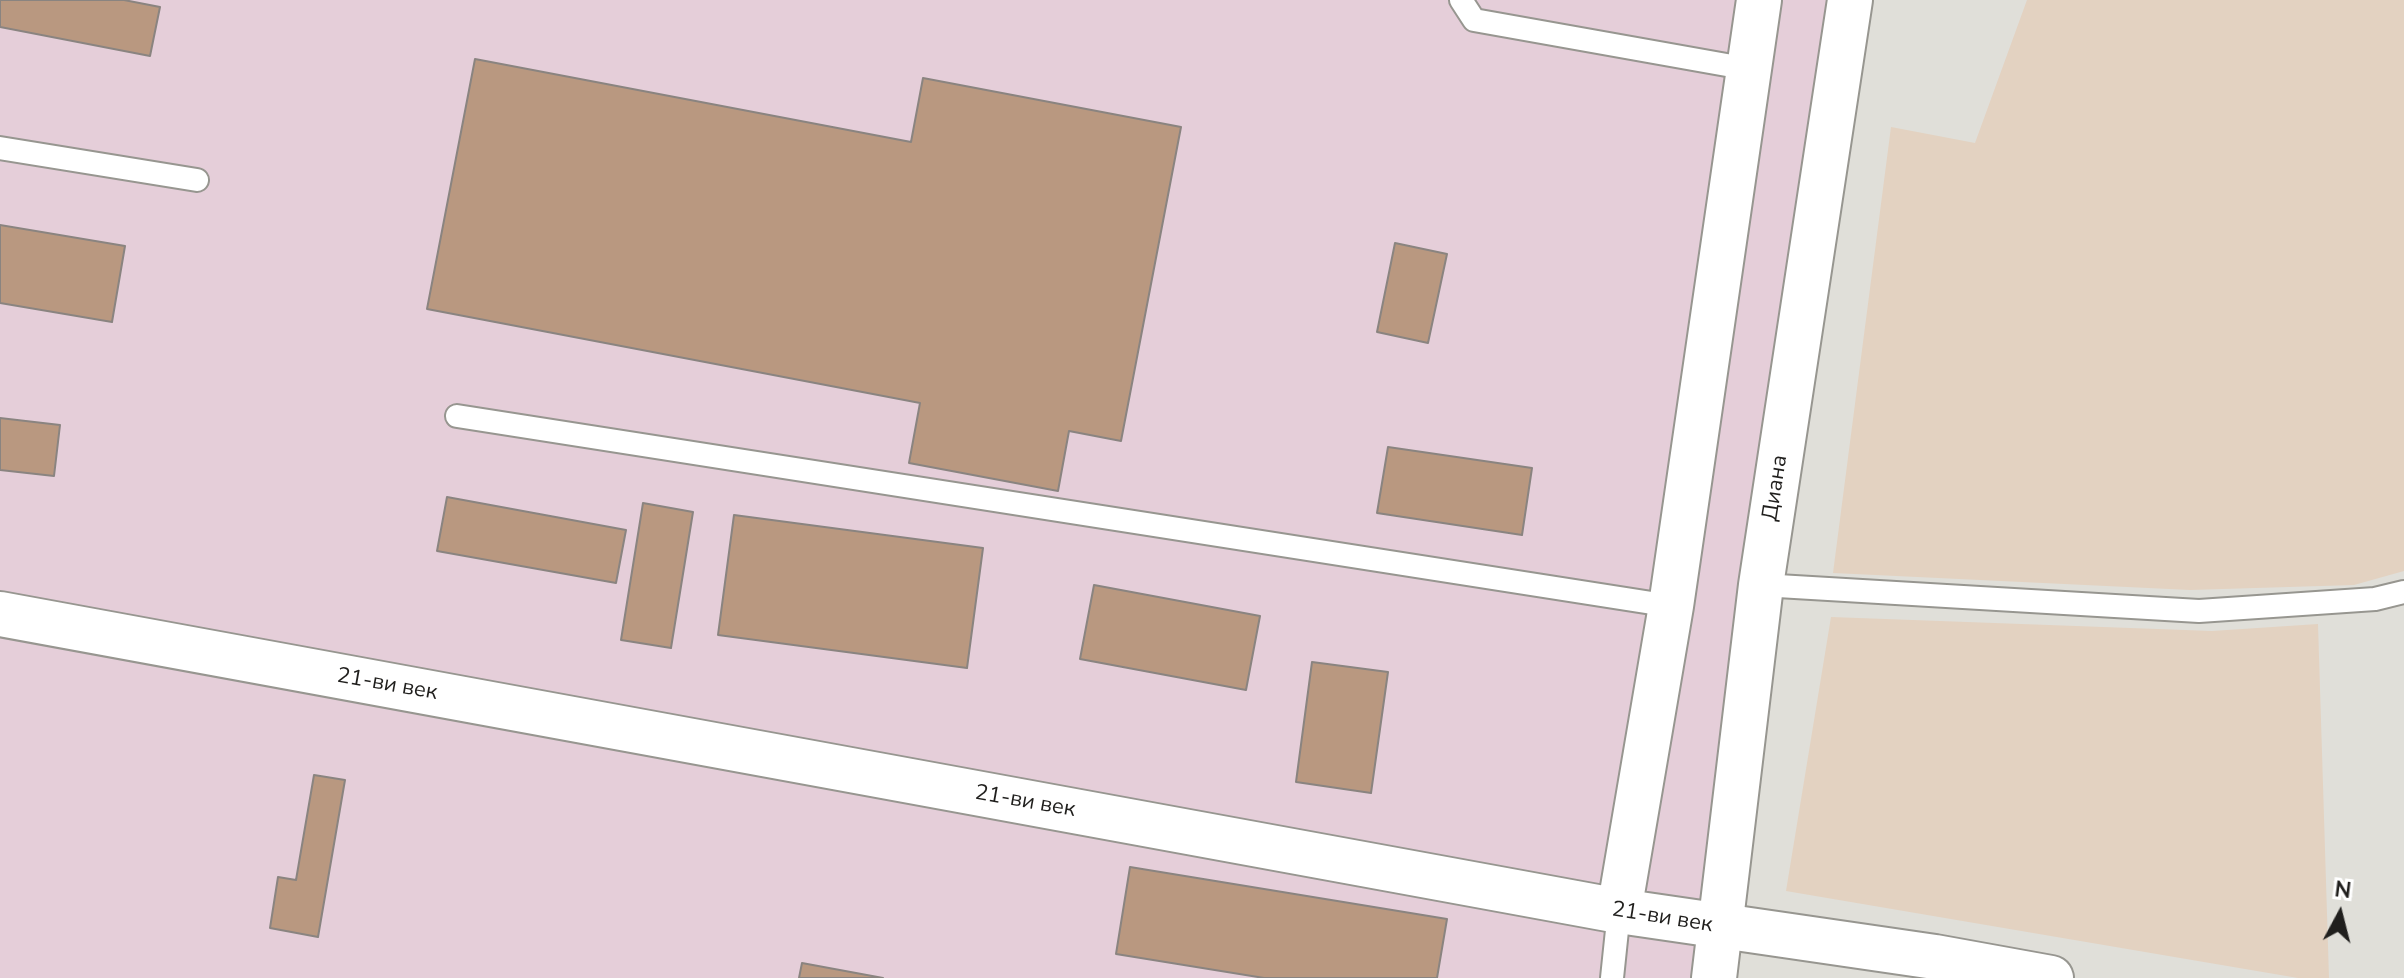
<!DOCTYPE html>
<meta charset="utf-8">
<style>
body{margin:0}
#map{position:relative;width:2404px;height:978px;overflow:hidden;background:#e0dfd9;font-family:"Nunito Sans",sans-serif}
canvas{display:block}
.north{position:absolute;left:2300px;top:874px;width:80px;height:80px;-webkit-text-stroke:6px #fff;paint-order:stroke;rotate:7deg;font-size:22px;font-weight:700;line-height:32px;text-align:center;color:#201f1d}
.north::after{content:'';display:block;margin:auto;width:28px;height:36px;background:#201f1d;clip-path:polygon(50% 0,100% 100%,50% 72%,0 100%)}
</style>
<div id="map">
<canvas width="2404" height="978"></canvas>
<div class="north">N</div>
</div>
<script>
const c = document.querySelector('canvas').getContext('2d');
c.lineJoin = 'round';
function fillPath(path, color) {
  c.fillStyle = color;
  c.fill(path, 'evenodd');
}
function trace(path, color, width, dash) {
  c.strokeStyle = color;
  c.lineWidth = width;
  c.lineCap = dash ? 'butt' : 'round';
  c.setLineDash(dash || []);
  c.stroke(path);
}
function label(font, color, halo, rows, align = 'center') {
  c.font = font + ' "Nunito Sans",sans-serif';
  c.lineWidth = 7;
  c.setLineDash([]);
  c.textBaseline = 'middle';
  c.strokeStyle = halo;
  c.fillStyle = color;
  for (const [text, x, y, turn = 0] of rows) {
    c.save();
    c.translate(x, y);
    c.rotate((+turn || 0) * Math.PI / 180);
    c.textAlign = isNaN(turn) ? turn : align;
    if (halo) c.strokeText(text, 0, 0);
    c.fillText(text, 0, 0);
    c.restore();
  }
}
fillPath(new Path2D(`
 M2027,0H2404V571L2354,585L2190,590L1833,573L1891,127L1975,143Z
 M1831,617L2212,631L2318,624L2329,978H2298L1786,891Z`), '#e3d2c1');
fillPath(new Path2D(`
 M0,0H1850L1714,978H0Z`), '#e5ced9');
const building = new Path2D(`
 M0,0H124L160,7L150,56L0,27Z
 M475,59L911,142L923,78L1181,127L1121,441L1069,431L1058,491L909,463L920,403L427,309Z
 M0,225L125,246L112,322L0,303Z
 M1395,243L1447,254L1428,343L1377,332Z
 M0,418L60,425L54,476L0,470Z
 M1388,447L1532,468L1522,535L1377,513Z
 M447,497L626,530L616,583L437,551Z
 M643,503L693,512L671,648L621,640Z
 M734,515L983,548L967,668L718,635Z
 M1094,585L1260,616L1246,690L1080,659Z
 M1312,662L1388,672L1371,793L1296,782Z
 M314,775L345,780L318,937L270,928L278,877L296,880Z
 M1130,867L1447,919L1437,978H1264L1116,954Z
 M802,963L883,978H799Z`);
fillPath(building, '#b99880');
trace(building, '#8a8480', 2);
const lane = new Path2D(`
 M1461,0L1474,20L1749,69
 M0,148L197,180
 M457,416L1671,606
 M1761,585L2199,611L2375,599L2404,592
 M1612,978L1619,911`);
const street = new Path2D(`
 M0,614L1619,911L1935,957L2051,978
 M1619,911L1671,606L1759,0`);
const secondary = new Path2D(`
 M1714,978L1761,585L1850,0`);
trace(lane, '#979690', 26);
trace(street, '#979690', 48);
trace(secondary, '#979690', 48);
trace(lane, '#fff', 22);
trace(street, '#fff', 44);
trace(secondary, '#fff', 44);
label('22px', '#201f1d', '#fff', [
 ["Диана",1776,488,-81],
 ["21-ви век",387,685,10],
 ["21-ви век",1025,802,10],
 ["21-ви век",1662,918,9]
]);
</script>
